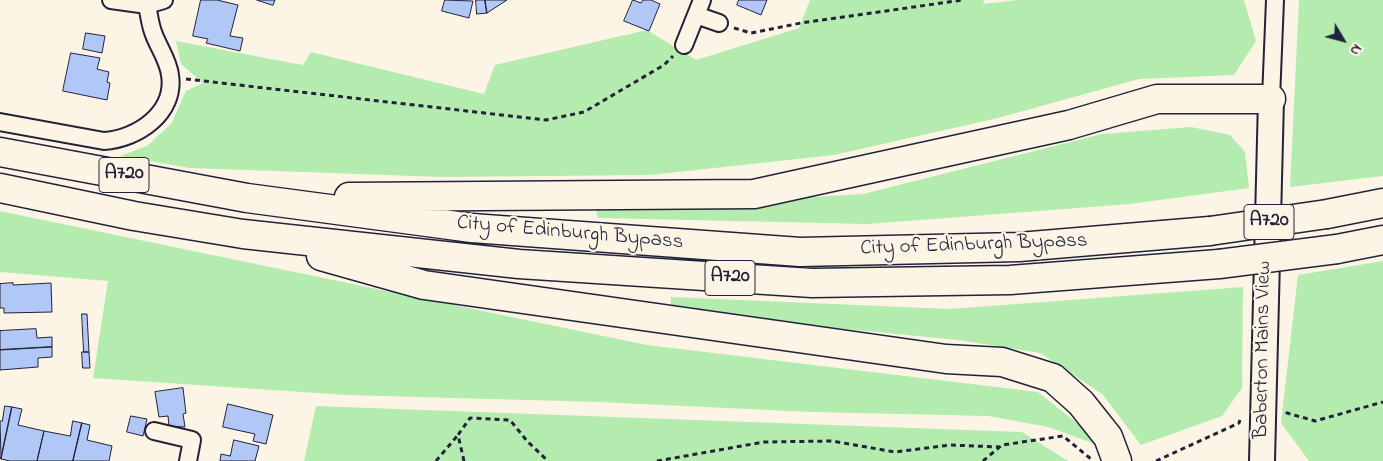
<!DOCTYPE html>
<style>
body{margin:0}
#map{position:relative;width:1383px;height:461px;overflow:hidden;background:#fcf5e5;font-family:"Indie Flower",sans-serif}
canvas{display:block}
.north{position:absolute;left:1318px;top:15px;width:50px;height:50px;-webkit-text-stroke:4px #fcf5e5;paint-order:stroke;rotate:127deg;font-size:14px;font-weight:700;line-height:20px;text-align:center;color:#22223b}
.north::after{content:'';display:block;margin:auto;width:18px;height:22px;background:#22223b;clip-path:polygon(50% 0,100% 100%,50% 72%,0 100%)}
</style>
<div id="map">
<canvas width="1383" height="461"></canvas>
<div class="north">N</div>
</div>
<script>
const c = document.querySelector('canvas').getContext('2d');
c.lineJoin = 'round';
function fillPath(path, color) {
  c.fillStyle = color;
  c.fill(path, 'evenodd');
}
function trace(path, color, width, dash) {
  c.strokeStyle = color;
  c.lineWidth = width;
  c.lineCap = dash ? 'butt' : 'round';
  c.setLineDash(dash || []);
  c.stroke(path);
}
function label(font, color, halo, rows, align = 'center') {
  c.font = font + ' "Indie Flower",sans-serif';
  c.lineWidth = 4.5;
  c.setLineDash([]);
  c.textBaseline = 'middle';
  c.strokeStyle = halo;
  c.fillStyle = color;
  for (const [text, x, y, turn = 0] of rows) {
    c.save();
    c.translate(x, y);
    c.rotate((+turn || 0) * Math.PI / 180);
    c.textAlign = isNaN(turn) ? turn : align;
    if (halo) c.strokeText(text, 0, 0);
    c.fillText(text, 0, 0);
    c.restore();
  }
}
fillPath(new Path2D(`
 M810,0H984L983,4L1018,0H1244L1256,41L1234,75L1139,79L998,118L834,155L650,175L443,177L190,168L120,156L147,146L171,124L186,91L203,83L181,64L176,41L303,65L311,52L484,94L495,65L647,30L696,60L799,28Z
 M1299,0H1383V176L1290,187Z
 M1191,127L1230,135L1245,152L1249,188L1130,204L868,224L598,218L596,210L863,194L1102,134Z
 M0,211L647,345L1038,392L1087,431L1098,445L1048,427L988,416L812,412L598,402L346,395L93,378L108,281L0,272Z
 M1383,261V461H1309L1281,423L1298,275Z
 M1243,287L1242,388L1222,416L1141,445L1102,394L1040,353L958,340L671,312V297L950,309Z
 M316,406L1022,432L1068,461H304Z`), '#b4ecb0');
const building = new Path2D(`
 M201,0H217L238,5L230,36L243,38L240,51L206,43L208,39L193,36Z
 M257,0H275L273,5Z
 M445,0L473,1L469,18L442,11Z
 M476,0H485L487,13L477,14Z
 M485,0H507L487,13Z
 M633,0L641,3L643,0H651L660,4L649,31L624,21Z
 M739,0H767L761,15L737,5Z
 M86,33L105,36L102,53L83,49Z
 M71,53L100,58L97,69L109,72L107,82L110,83L107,100L63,91Z
 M13,283V285L51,283L52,312L4,313V308H0V284Z
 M82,314H87L89,352H84Z
 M36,329L37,338L52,337V347L0,350V331Z
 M52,347V357L38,358V367L0,370V350Z
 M82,352H89L90,368H83Z
 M183,388L186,413L183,414L185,427L169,426L168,416L159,417L155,392Z
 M228,404L273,415L266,444L253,441L255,434L223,427Z
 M5,406L12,407L1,459L0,421H2Z
 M12,407L22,409L18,425L44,431L37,461H10L1,459Z
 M131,416L147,419L143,436L127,432Z
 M73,421L82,423L73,461H37L44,431L70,436Z
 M82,423L90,425L87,440L112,446L109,461H73Z
 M234,440L259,446L255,461H220L221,454L230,456Z`);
fillPath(building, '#b1c7f6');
trace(building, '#22223b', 1);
const minor = new Path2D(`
 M111,0L147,5L164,0
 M696,15L719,23
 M684,45L702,0
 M1271,99L1275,0
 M0,122L104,141C137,139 176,113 170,75C168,59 158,47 153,32C150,24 149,14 147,5
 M154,431L192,440L188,461`);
const secondary = new Path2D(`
 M1262,461L1271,99`);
const trunk = new Path2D(`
 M0,152L247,198L472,228L800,252L1019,247L1210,231
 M0,188L134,216L243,234L519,264L812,283L1010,280L1219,264
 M349,197L754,194L1069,125L1157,99H1271
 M1327,214L1383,203
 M1337,249L1383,240
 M321,256L424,285L946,359L1002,362L1053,378L1081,403L1108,437L1117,461`);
trace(minor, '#22223b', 20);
trace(secondary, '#22223b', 28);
trace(trunk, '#22223b', 31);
trace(new Path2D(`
 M734,28L751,33L801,23L963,0
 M186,79L546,120L584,112L664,65L673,56
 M1286,412L1287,413L1315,421L1383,402
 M436,461L458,435
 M464,461L458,435L470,418L510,420L527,441L548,461
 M657,461L764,442L832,441L895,452L950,445L999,447
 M983,461L1002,445L1063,436L1091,459
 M1156,461L1239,423L1240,420`), '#22223b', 3, [5, 4]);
trace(minor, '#fcf5e5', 16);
trace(secondary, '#fcf5e5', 24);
trace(trunk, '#fcf5e5', 28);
const trunkBridge = new Path2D(`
 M1210,231L1327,214
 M1219,264L1337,249`);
trace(trunkBridge, '#22223b', 31, []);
trace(trunkBridge, '#fcf5e5', 28);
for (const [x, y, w] of [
 [124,175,50],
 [1269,222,50],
 [730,278,50]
]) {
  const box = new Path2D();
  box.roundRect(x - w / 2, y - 17.5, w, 35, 4);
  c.fillStyle = '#fcf5e5';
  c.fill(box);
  trace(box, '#22223b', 1);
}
label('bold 20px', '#22223b', null, [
 ["A720",124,175],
 ["A720",1269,222],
 ["A720",730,278]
]);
label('21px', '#22223b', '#fcf5e5', [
 ["City of Edinburgh Bypass",570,234,5],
 ["City of Edinburgh Bypass",974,246,-2],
 ["Baberton Mains View",1264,350,-89]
]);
</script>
